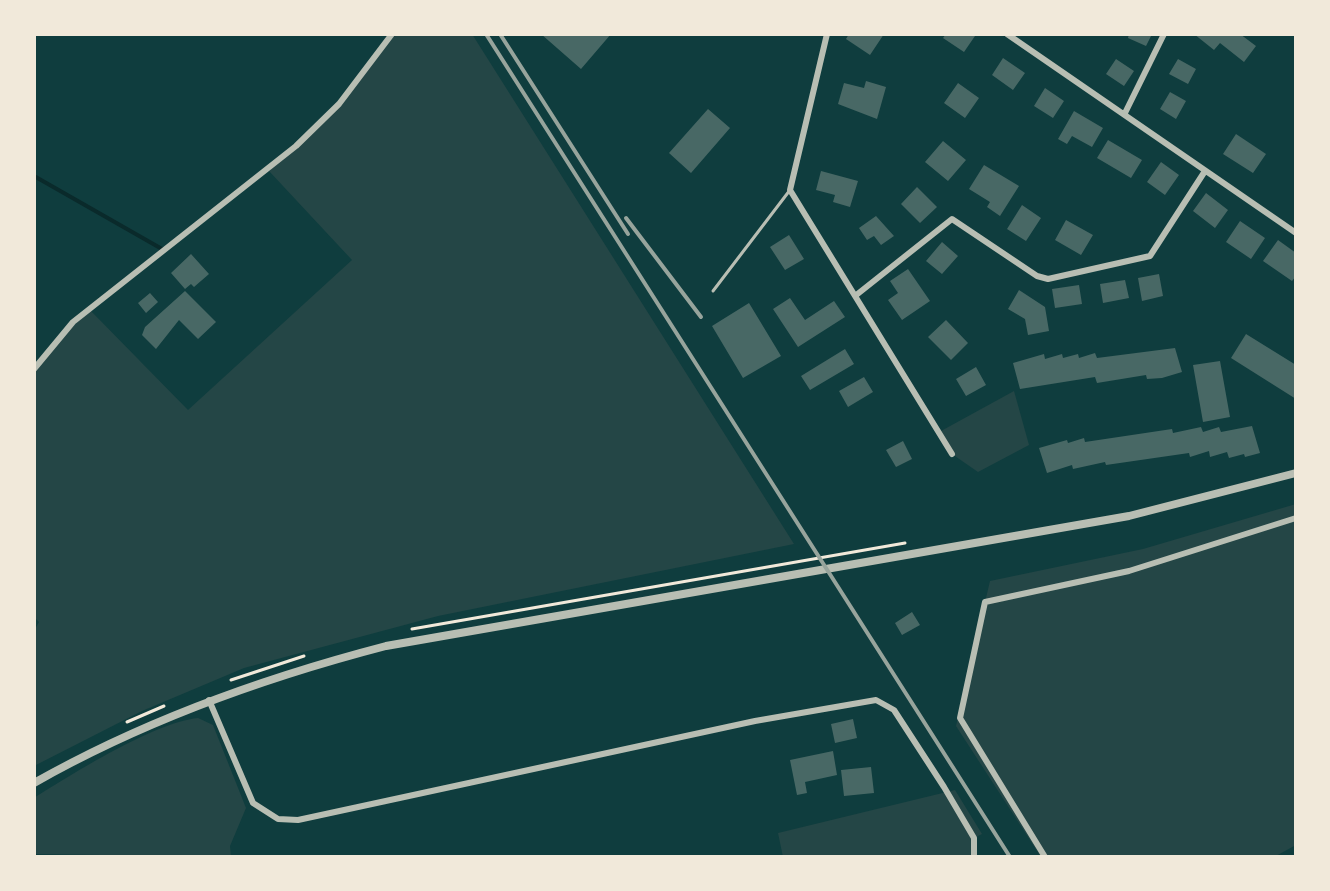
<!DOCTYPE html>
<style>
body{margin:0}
#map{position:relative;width:1330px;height:891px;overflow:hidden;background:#0f3d3e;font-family:Ubuntu,sans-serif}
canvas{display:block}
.frame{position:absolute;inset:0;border:36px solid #f1e9da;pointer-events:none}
</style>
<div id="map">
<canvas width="1330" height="891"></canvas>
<div class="frame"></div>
</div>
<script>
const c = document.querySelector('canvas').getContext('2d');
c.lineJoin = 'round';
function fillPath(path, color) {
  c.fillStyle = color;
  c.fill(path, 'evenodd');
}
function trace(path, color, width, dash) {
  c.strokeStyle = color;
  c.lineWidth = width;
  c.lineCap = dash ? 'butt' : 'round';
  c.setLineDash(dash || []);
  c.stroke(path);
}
fillPath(new Path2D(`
 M393,34H472L794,544L438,616L244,668L142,711L34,766V631L39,622L34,617V369L89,309L188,410L352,260L269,171L339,104Z
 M1014,391L1029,445L978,472L952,454L941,431Z
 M1296,504V845L1274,857H1041L956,726L990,581L1143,549Z
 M198,718L213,725L246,808L230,846L231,857L34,854V798C74,773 153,723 198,718Z
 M955,790L982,834L974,838V857H783L778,833Z`), '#244646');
trace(new Path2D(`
 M34,176L162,249`), '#0a2a2b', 4);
fillPath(new Path2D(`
 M541,34H611L581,69Z
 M849,34H884L870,55L846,39Z
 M946,34H973L975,36L964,52L943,38Z
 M1129,34H1152L1146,46L1128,38Z
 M1194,34H1240L1256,46L1244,62L1220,43L1214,50Z
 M1003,58L1025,73L1013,90L992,75Z
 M1116,59L1134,71L1124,86L1106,74Z
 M1178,59L1196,69L1188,84L1169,74Z
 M866,81L886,87L877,119L838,104L844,83L864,88Z
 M958,83L979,98L965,118L944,103Z
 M1045,88L1064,101L1053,118L1034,106Z
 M1170,92L1186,101L1176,119L1160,109Z
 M708,109L730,128L691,173L669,153Z
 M1074,111L1103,128L1092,147L1072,136L1067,144L1058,139Z
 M1236,134L1266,154L1253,173L1223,154Z
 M1108,140L1142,160L1131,178L1097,158Z
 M943,141L966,160L948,181L925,162Z
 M1161,162L1179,175L1165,195L1147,182Z
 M984,165L1019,186L1000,216L987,207L990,202L969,189Z
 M821,171L858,181L850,207L833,202L835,195L816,190Z
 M917,187L937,207L920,223L901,204Z
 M1206,193L1228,210L1215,228L1193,211Z
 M1022,205L1041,218L1026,241L1007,229Z
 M876,216L894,236L881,245L874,236L867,240L859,228Z
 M1066,220L1093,235L1081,255L1055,240Z
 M1240,221L1265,238L1251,259L1226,242Z
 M789,235L804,259L785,270L770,247Z
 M1278,240L1296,253V276L1292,281L1263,261Z
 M942,242L958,256L942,274L926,261Z
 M191,254L209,274L194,287L191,284L185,289L171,273Z
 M908,269L930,301L902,320L888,300L898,293L890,281Z
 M1159,274L1163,296L1142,301L1138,278Z
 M1125,280L1129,298L1103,303L1100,284Z
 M1079,285L1082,304L1055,308L1052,289Z
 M1019,290L1045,307L1049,331L1028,335L1025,319L1008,309Z
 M185,291L216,322L198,339L179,320L156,349L142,335L145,327Z
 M150,293L158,302L146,313L138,303Z
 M790,298L805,320L834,301L845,317L798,347L773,309Z
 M749,303L781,356L743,378L712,326Z
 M946,320L968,343L951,360L928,337Z
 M1246,334L1296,365V399L1231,358Z
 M1175,348L1182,372L1162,378L1147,379L1146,375L1097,383L1095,377L1020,389L1013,363L1044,354L1045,359L1062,354L1063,358L1078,354L1079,358L1095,353L1097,358Z
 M845,349L854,364L810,390L801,376Z
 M1220,361L1230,417L1203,422L1193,365Z
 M976,367L986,385L966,396L956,379Z
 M864,377L873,392L848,407L839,391Z
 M1252,426L1260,453L1245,457L1244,454L1229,458L1227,452L1210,457L1209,451L1190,457L1189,453L1106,465L1105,462L1073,469L1072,465L1047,473L1039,448L1067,440L1068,443L1084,438L1085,442L1172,429L1173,433L1201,427L1203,432L1219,427L1221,432Z
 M903,441L912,459L896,467L886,450Z
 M912,612L920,625L902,635L895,623Z
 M853,719L857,738L835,743L831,724Z
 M833,751L837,775L805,782L807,793L797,795L790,760Z
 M871,767L874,793L844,796L841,770Z`), '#486865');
trace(new Path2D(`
 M412,629L905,543
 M231,680L304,656
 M127,722L164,706`), '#f1e9da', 3);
trace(new Path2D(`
 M713,291L790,190`), '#b8beb3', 3);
trace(new Path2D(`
 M827,34L790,190L952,454
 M1007,34L1296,233
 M1125,113L1164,34
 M855,296L952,219L1037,276L1048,279L1150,256L1205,171
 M34,369L73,322L296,146L339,104L392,34
 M209,700L253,803L278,819L298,820L755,721L876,700L894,710L944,787L974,838V857
 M1045,857L960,718L985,602L1129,571L1296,518`), '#b8beb3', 6);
trace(new Path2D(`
 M34,783C145,720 263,678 386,646L1129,516L1296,473`), '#b8beb3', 8);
trace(new Path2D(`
 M486,34L1010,857
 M500,34L628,234
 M626,218L701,317`), '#97a49c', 4);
</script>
